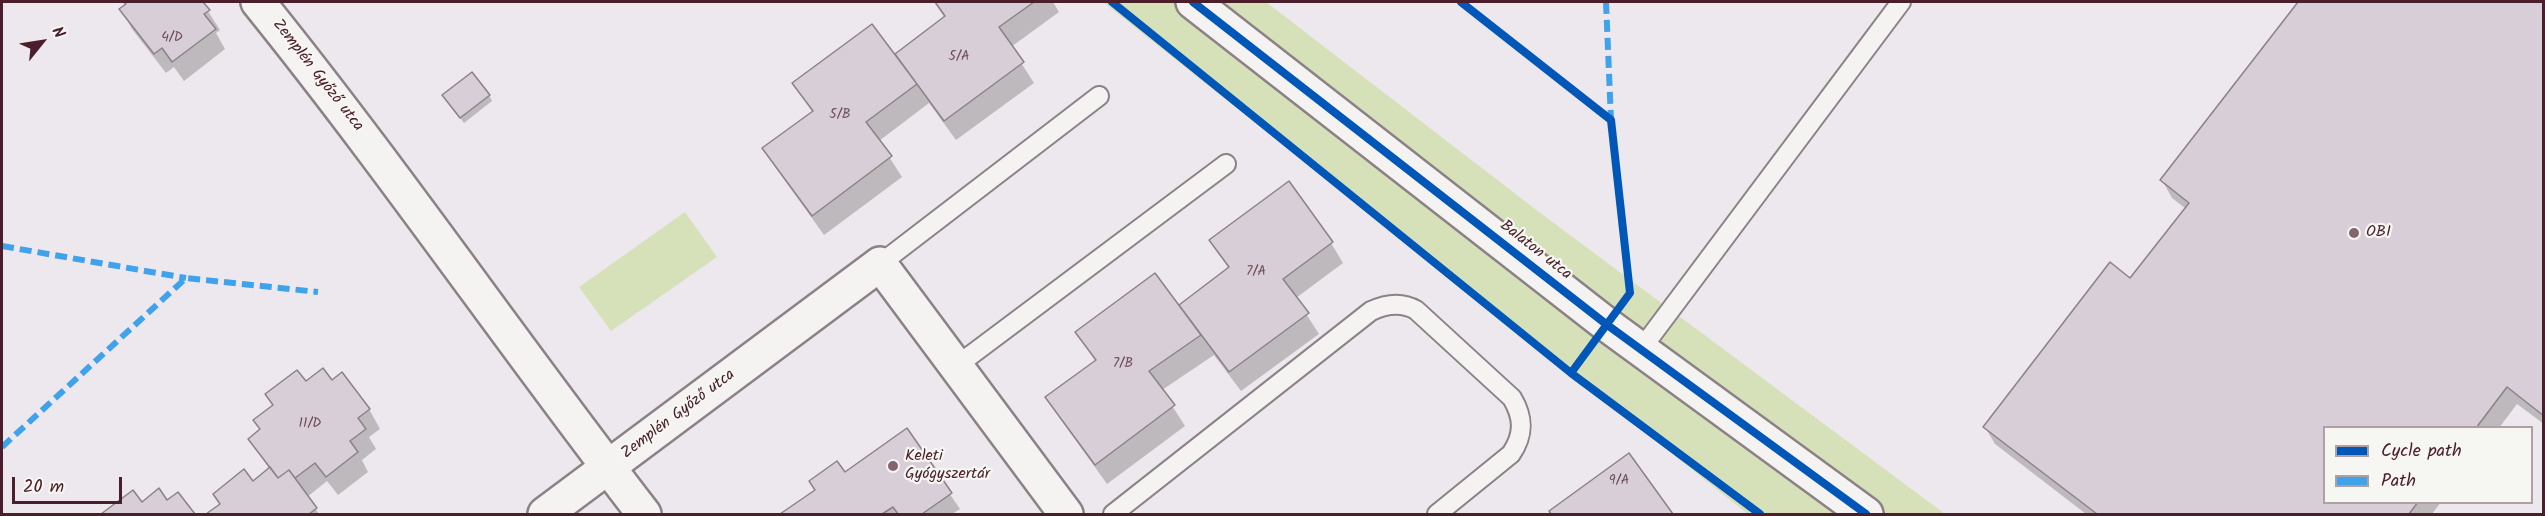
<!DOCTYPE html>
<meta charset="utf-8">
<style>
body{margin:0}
#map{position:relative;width:2545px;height:516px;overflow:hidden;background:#ede8ed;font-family:Kalam,sans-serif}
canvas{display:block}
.frame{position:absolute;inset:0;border:3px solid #4a1f2b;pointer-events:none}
.legend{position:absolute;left:2323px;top:426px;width:210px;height:78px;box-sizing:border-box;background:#f6f6f2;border:2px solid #b1a0a2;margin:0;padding:8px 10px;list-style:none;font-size:18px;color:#4a1f2b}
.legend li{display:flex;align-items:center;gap:12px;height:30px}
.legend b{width:30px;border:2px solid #b1a0a2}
.north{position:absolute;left:12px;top:12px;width:60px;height:60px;-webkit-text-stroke:4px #f6f6f2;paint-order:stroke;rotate:60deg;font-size:16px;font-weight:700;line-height:24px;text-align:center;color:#4a1f2b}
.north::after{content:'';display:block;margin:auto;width:21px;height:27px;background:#4a1f2b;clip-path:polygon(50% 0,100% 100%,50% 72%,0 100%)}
.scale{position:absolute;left:12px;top:477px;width:110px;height:27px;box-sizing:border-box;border:3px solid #4a1f2b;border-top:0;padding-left:8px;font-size:18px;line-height:21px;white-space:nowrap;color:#4a1f2b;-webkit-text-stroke:4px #f6f6f2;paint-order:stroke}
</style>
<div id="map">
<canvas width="2545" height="516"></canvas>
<div class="frame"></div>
<ul class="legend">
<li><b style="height:8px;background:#0057b8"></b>Cycle path</li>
<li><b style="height:8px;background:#40a2eb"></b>Path</li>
</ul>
<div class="north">N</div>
<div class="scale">20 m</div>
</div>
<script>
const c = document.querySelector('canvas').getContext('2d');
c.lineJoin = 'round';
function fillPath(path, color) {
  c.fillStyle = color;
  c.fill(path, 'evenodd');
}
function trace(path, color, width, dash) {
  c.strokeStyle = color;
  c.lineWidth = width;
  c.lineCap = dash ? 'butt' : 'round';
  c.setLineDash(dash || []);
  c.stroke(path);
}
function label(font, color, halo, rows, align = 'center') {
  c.font = font + ' Kalam,sans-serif';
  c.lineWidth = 4.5;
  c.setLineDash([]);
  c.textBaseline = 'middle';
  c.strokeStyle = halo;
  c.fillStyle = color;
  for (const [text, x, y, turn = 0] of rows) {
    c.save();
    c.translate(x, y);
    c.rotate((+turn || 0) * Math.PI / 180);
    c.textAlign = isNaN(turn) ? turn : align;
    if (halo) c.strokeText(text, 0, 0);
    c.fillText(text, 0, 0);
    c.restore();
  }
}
fillPath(new Path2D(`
 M1103,2H1266L1539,212L1945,514H1748Z
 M685,212L717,257L611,331L579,287Z`), '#d6e1ba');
fillPath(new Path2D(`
 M122,2H202L220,30L216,33L225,49L184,81L174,67L166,73L132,29L121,9L126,6Z
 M934,2H1053L1059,12L1011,47L1034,83L956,140L929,103L879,141L902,177L824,235L776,168L764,148L813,113L794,83L894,56L945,18Z
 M2300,2H2544V424L2517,404L2499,428H2324V502H2441L2432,514H2086L1995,444L1985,427L2130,281L2186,209L2172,198L2162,180Z
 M489,95L492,101L464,123L447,101Z
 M1211,240L1331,243L1343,263L1296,298L1319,334L1241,391L1214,355L1162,390L1185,426L1107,484L1059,417L1047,398L1096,362L1077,332L1178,307L1229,269Z
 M331,382L369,409L380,429L369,437L376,449L362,460L368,472L338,495L327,481L307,497L319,514H209L270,470L250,439L261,431L255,421L306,383Z
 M906,430L960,509L952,514H783Z
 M1628,455L1672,514H1553L1551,512Z
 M132,492L141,504L167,502L177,494L193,514H104Z`), '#0003');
const building = new Path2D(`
 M124,2H203L210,10L204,14L216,29L172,62L162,48L154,54L119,9L126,4Z
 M935,2H1034L999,27L1024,62L944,121L895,54L945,16Z
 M2298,2H2544V416L2507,387L2476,428H2324V502H2418L2409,514H2097L1983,427L2110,262L2130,278L2189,203L2160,180Z
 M872,24L917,84L866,122L892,156L812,216L762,148L813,111L792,83Z
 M472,72L490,95L460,118L442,95Z
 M1289,181L1333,242L1283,279L1309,313L1229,372L1179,305L1229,267L1209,240Z
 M1155,273L1201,335L1149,371L1175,405L1095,465L1045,397L1096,360L1075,332Z
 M323,368L332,380L342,372L370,409L358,418L366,429L350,441L358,452L326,477L315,463L295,478L289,470L278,478L248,439L260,429L253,420L273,405L265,394L297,370L306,381Z
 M907,428L952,493L922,514H898L893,507L882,514H780L815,490L809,481L837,461L845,472Z
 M1629,453L1673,514H1551L1549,511Z
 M270,467L278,478L289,470L317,508L309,514H206L220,504L213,494L244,469L253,481Z
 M159,488L167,500L178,492L195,514H101L133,490L142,502Z`);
fillPath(building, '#d8ced8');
trace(building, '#8c8186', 1.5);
const service = new Path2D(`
 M880,264L1099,96
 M1642,348L1901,2
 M955,367L1226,164
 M1113,514L1371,311C1386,304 1402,302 1416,310L1512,398C1524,418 1524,435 1511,454L1437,514`);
const minor = new Path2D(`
 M258,2C392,168 513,345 644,514
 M545,514L880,264L1066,514`);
const tertiary = new Path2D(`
 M1193,2L1606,324L1866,514`);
trace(service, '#8c8186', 22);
trace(minor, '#8c8186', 38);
trace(tertiary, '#8c8186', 38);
trace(service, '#f4f3f2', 18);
trace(minor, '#f4f3f2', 33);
trace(tertiary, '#f4f3f2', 33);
trace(new Path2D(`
 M1606,2L1611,120
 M2,246L186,278
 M2,447L186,278L318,292`), '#40a2eb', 6, [12, 6]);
trace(new Path2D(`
 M1112,2L1571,373L1760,514
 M1193,2L1606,324L1866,514
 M1461,2L1611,120L1630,293L1571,373`), '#0057b8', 8);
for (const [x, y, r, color] of [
 [2354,233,6,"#83656f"],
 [893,466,6,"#83656f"]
]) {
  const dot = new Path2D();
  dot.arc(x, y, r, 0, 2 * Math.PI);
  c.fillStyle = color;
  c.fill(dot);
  trace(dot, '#f6f6f2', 2);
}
label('14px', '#704e59', null, [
 ["4/D",172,39],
 ["5/A",959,58],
 ["5/B",840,116],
 ["7/A",1256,273],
 ["7/B",1123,365],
 ["11/D",310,425],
 ["9/A",1619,482]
]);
label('16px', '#4a1f2b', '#f6f6f2', [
 ["Zemplén Győző utca",317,76,52],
 ["Balaton utca",1535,251,38],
 ["Zemplén Győző utca",679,415,-37]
]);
label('16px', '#4a1f2b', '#f6f6f2', [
 ["OBI",2366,233],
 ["Keleti",905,457],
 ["Gyógyszertár",905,475]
], 'left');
</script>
